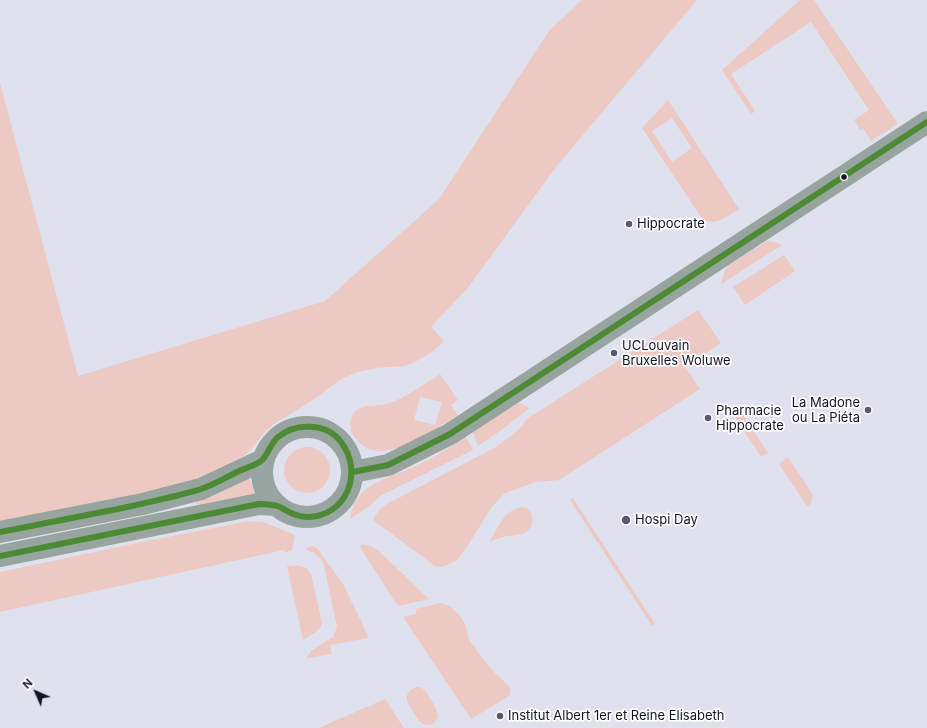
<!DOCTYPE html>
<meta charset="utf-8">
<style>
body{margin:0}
#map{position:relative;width:927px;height:728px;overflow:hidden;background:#dfe1ee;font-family:Inter,sans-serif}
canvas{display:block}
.north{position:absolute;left:16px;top:672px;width:40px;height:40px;-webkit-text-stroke:3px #fff;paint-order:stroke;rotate:315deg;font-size:11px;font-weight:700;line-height:16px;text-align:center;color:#111327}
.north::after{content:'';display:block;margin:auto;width:14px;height:18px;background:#111327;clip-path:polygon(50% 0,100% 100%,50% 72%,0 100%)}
</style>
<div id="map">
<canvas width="927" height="728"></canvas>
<div class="north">N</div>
</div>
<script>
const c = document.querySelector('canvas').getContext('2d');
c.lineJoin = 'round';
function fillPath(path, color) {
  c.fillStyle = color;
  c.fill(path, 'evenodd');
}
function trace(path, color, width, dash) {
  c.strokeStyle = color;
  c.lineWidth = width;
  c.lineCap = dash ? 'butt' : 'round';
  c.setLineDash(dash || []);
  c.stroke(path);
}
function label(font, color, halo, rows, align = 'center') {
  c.font = font + ' Inter,sans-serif';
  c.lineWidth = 3.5;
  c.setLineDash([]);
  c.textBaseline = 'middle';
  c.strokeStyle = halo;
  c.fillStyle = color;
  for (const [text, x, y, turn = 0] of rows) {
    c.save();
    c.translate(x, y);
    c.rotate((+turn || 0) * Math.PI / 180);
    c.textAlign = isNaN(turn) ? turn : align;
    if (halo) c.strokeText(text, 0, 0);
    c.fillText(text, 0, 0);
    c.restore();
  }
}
fillPath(new Path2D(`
 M582,0H697L556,167L467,289L431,327L444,341L432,352L413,363L404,366L376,368L358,372L341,379L313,400L274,424L265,432L247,454L233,465L187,484L0,524V83L78,376L325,301L439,199L549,31Z
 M800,0H814L898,124L871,141L863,128L860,130L854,120L869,110L811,22L731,74L755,111L751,114L722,70Z
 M668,100L739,209C728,216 713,229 701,217L642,128ZM672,118L692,148L672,162L652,131Z
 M767,241L774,242L782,245L721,284L725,270L729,265Z
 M784,255L795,271L745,305L733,287Z
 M698,310L721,343L685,367L700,389L559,480L536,482L505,493L491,508L469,544L456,561L442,567L435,566L373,520L378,511L385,505L498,446L518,430L528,418Z
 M440,374L458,400L451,405L458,415C431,431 378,474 353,435C349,427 349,418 355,412C363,403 377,407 387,404C407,397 423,385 440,374ZM420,397L442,402L435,425L414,420Z
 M518,403L530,408L500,431L478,446L473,432L515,404Z
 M738,407L768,453L761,457L731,411Z
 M466,437L473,450L380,496L368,507L350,519C351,508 357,497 365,490C375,481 403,472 415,466C433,458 450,447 466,437Z
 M284 470a23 23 0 1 1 46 0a23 23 0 1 1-46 0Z
 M788,457L813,495L810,505L807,506L779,464Z
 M249,477L255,495L202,506L196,504L195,501Z
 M573,498L655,624L652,626L570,500Z
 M521,507L527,508C536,517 534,529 522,534C516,536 509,535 502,537C498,538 494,540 490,542V541C498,528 503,511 521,507Z
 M249,521L263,522L295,535L292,550L285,553L284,550L0,612V572L142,542Z
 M363,544L372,547L380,552L429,599L398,606L361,549L360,545Z
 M311,546L317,548L320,552L343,584L369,638L330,645L332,654L307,658V657L311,651L333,637L337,627L323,561L314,553L305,549Z
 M287,566C297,565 306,565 311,574L322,623C321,631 310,635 303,640Z
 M441,603C451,604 463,617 466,627C468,635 467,637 472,644C479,654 487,664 495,673C500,678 506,682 510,688V694L507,697L471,719L403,617L416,614V609Z
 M416,687C418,687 420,687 422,688C428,692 439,711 438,718L433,724C430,725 427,726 423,724C419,722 416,716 413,711C407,702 402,693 416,687Z
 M385,699L404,728H319Z`), '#edc9c3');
trace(new Path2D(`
 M262 472a45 45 0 1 1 90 0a45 45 0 1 1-90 0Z
 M353,472L388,465L450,434L927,122
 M0,532L143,504L201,489L263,460
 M0,556L259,504L277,505`), '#98a49f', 22);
trace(new Path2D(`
 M353,472L388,465L450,434L927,122
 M0,532C38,525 75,517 113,510C134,506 154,501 175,496C183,494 192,492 201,489C213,485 225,478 237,472C243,469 260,464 263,459C269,452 271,443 278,437C296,422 327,423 341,442C364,472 347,516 308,517C296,517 289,512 280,507C273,504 266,504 259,504L0,556`), '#4c8b33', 6);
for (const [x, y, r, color] of [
 [844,177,3.5,"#111327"],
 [629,224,4,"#595b6d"],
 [614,353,4,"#595b6d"],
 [868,410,4,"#595b6d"],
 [708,418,4,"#595b6d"],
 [626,520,5,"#595b6d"],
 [500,716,4,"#595b6d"]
]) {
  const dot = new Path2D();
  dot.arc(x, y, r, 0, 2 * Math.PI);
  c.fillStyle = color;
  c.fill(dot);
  trace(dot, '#fff', 1.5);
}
label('13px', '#111327', '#fff', [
 ["Hippocrate",637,224],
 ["UCLouvain",622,346],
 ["Bruxelles Woluwe",622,361],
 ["La Madone",860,403,"right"],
 ["ou La Piéta",860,418,"right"],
 ["Pharmacie",716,411],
 ["Hippocrate",716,426],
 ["Hospi Day",635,520],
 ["Institut Albert 1er et Reine Elisabeth",508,716]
], 'left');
</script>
